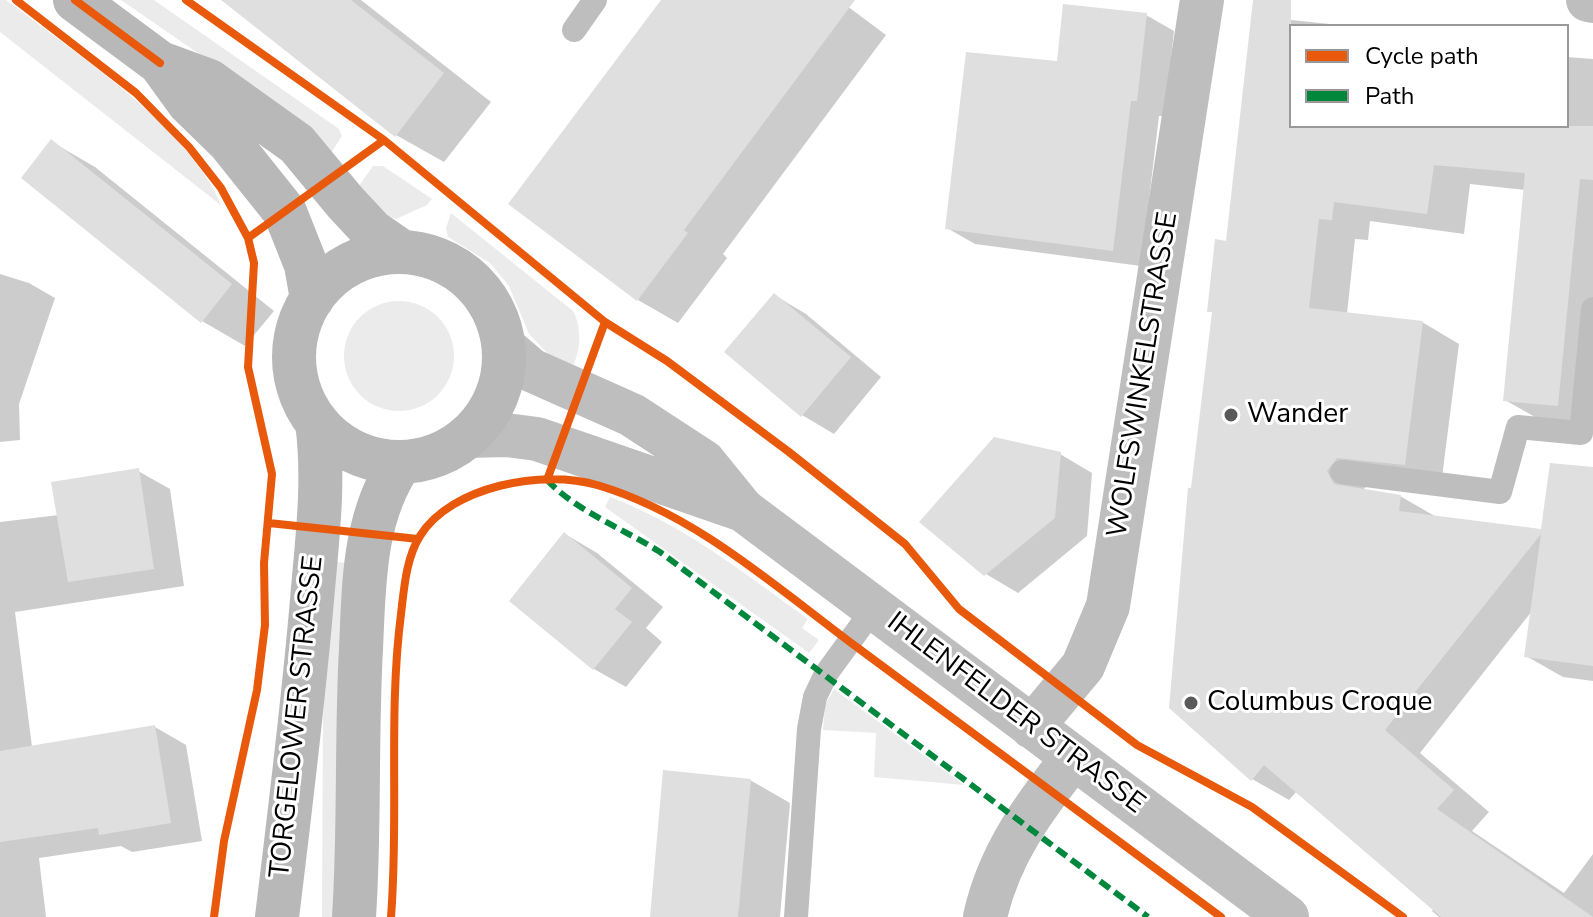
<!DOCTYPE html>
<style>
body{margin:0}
#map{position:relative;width:1593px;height:917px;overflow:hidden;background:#fff;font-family:"Nunito Sans",sans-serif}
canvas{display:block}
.legend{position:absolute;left:1289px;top:24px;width:280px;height:104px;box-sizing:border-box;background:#fff;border:2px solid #999;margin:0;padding:10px 14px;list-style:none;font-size:24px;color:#000}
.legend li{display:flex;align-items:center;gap:16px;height:40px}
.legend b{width:40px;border:2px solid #999}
</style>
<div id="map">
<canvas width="1593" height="917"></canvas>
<ul class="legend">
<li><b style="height:10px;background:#e8590c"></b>Cycle path</li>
<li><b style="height:10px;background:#00873e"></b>Path</li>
</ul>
</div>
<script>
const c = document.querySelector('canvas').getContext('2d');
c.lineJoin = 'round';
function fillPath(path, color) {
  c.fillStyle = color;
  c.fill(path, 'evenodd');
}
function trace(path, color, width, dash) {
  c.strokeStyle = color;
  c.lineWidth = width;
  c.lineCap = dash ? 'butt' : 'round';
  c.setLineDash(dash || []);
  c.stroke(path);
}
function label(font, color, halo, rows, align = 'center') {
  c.font = font + ' "Nunito Sans",sans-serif';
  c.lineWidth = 6;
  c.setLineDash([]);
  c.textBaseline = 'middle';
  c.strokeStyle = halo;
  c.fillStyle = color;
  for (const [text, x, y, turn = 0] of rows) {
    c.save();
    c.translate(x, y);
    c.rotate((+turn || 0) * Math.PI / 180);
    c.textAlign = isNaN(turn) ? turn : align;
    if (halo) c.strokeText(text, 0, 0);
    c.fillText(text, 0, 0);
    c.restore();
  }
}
fillPath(new Path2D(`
 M0,0H6C75,53 187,125 222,206L0,32Z
 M121,0H154L339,129L342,136L331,153L218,67Z
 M373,166H383L432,199L427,205L396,219L380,213L356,190Z
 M451,213L573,311C582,327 581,351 572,368L551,357L529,334L509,286L490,263L448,237L446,228Z
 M344 356a55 55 0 1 1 110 0a55 55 0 1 1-110 0Z
 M610,497C683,524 745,574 808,619L802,628L819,640L809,653L605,507Z
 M329,561L346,563L336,917H322L323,721Z
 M834,689L964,785L874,777L876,733L823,730L825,705Z`), '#ebebeb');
fillPath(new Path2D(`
 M225,0H361L491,102L444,162L396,135Z
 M663,0H839L886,35L723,254L727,258L678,323L638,300Z
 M1146,15L1174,31L1165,116H1159L1141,266L975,244L947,228L1059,63Z
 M1253,16L1349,26H1291V126H1567V57L1593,59V426L1542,421L1505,400L1525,190L1470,184L1464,234L1370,221L1368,240L1355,239L1347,314L1422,322L1459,344L1441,485L1374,478L1363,490L1400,496L1438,518L1543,531L1593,469V681L1563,677L1526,656L1532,611L1420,753L1489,812L1472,831L1564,893L1593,854V917H1439L1432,911L1434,908L1297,791L1289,800L1252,779L1193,490L1214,313L1210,311L1228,243Z
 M52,142L95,167L274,311L245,346L202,321Z
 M0,274L29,283L55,298L19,404L20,440L0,442Z
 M774,295L806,314L881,377L834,434L802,415Z
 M1060,454L1092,473L1087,536L1018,593L986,574Z
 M138,471L170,489L184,586L15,612L32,747L155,727L186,745L202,841L132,852L121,846L39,858L46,917H0V522L59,515Z
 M565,534L597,553L663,607L646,628L662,642L626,687L594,669Z
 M750,780L790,803L780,917H650Z`), '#0003');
fillPath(new Path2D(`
 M221,0H351L444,73L395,137Z
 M661,0H855L684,230L688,233L637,301L508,204Z
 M1253,0H1291V126H1593V180L1580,179L1558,406L1503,401L1525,173L1434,165L1427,214L1334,202L1332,220L1319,219L1309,308L1423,321L1405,465L1337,458L1327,471L1334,484L1401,495L1399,511L1541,529L1550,463L1593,467V666L1524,657L1541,534L1385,730L1454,790L1437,809L1593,917H1441L1264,765L1251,781L1169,708L1188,488H1191L1212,312H1207L1215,239L1226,241Z
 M1063,4L1147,13L1137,101H1131L1113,251L945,229L966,52L1057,61Z
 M51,139L232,284L201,323L21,178Z
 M774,293L851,357L801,417L724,352Z
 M994,437L1061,452L1055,518L984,576L919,522Z
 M139,468L154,569L68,582L51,482Z
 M564,532L632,588L615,609L632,622L593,670L509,601Z
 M155,725L171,823L99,835L98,828L0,842V751Z
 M663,770L751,779L738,917H650Z`), '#dfdfdf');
trace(new Path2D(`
 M574,30L595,0
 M1342,472L1500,492L1518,427L1581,433L1593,309
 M796,917L809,729L815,697L826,674L874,608`), '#bebebe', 24);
trace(new Path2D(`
 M1588,0L1593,1
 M504,347L531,370L632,415L704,462L743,510L1287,917
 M468,436L506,435L537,439L743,510
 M1032,727L1083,666L1108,606L1202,0
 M985,917C999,854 1034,807 1073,758`), '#bebebe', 44);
trace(new Path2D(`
 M75,0L160,63L209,81L297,144L345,202L372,231L401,251
 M160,63L189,103L229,142L285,212L306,265L312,299
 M294 357a105 105 0 1 1 210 0a105 105 0 1 1-210 0Z
 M277,917C290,811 303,706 312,600C317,540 325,482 317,422
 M354,917C360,828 356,738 361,649C364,584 363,518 401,462`), '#b8b8b8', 44);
trace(new Path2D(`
 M547,480C576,511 624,529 660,552L1148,917`), '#00873e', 6, [12, 6]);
trace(new Path2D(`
 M16,0L136,93L189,147L221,188L248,238L254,263L248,367L272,474L264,563L265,625L257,690L224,841L214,917
 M75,0L160,63
 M186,0L384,140L605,322L667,361L789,452L905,544L959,609L1137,745L1252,807L1403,917
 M248,238L384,140
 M547,480L605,322
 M269,523L418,539
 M391,917C399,816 388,715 401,614C404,589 406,558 420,536C451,486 543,469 597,485C696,514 777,588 858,648C980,737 1101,827 1221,917`), '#e8590c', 8);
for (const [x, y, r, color] of [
 [1231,415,8,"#595959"],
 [1191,703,8,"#595959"]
]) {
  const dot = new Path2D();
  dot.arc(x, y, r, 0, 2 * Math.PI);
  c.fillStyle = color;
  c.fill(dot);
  trace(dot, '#fff', 3);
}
label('28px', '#000', '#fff', [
 ["WOLFSWINKELSTRASSE",1144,375,-81],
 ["IHLENFELDER STRASSE",1015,714,37],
 ["TORGELOWER STRASSE",298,717,-84]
]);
label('28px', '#000', '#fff', [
 ["Wander",1247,415],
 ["Columbus Croque",1207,703]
], 'left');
</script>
